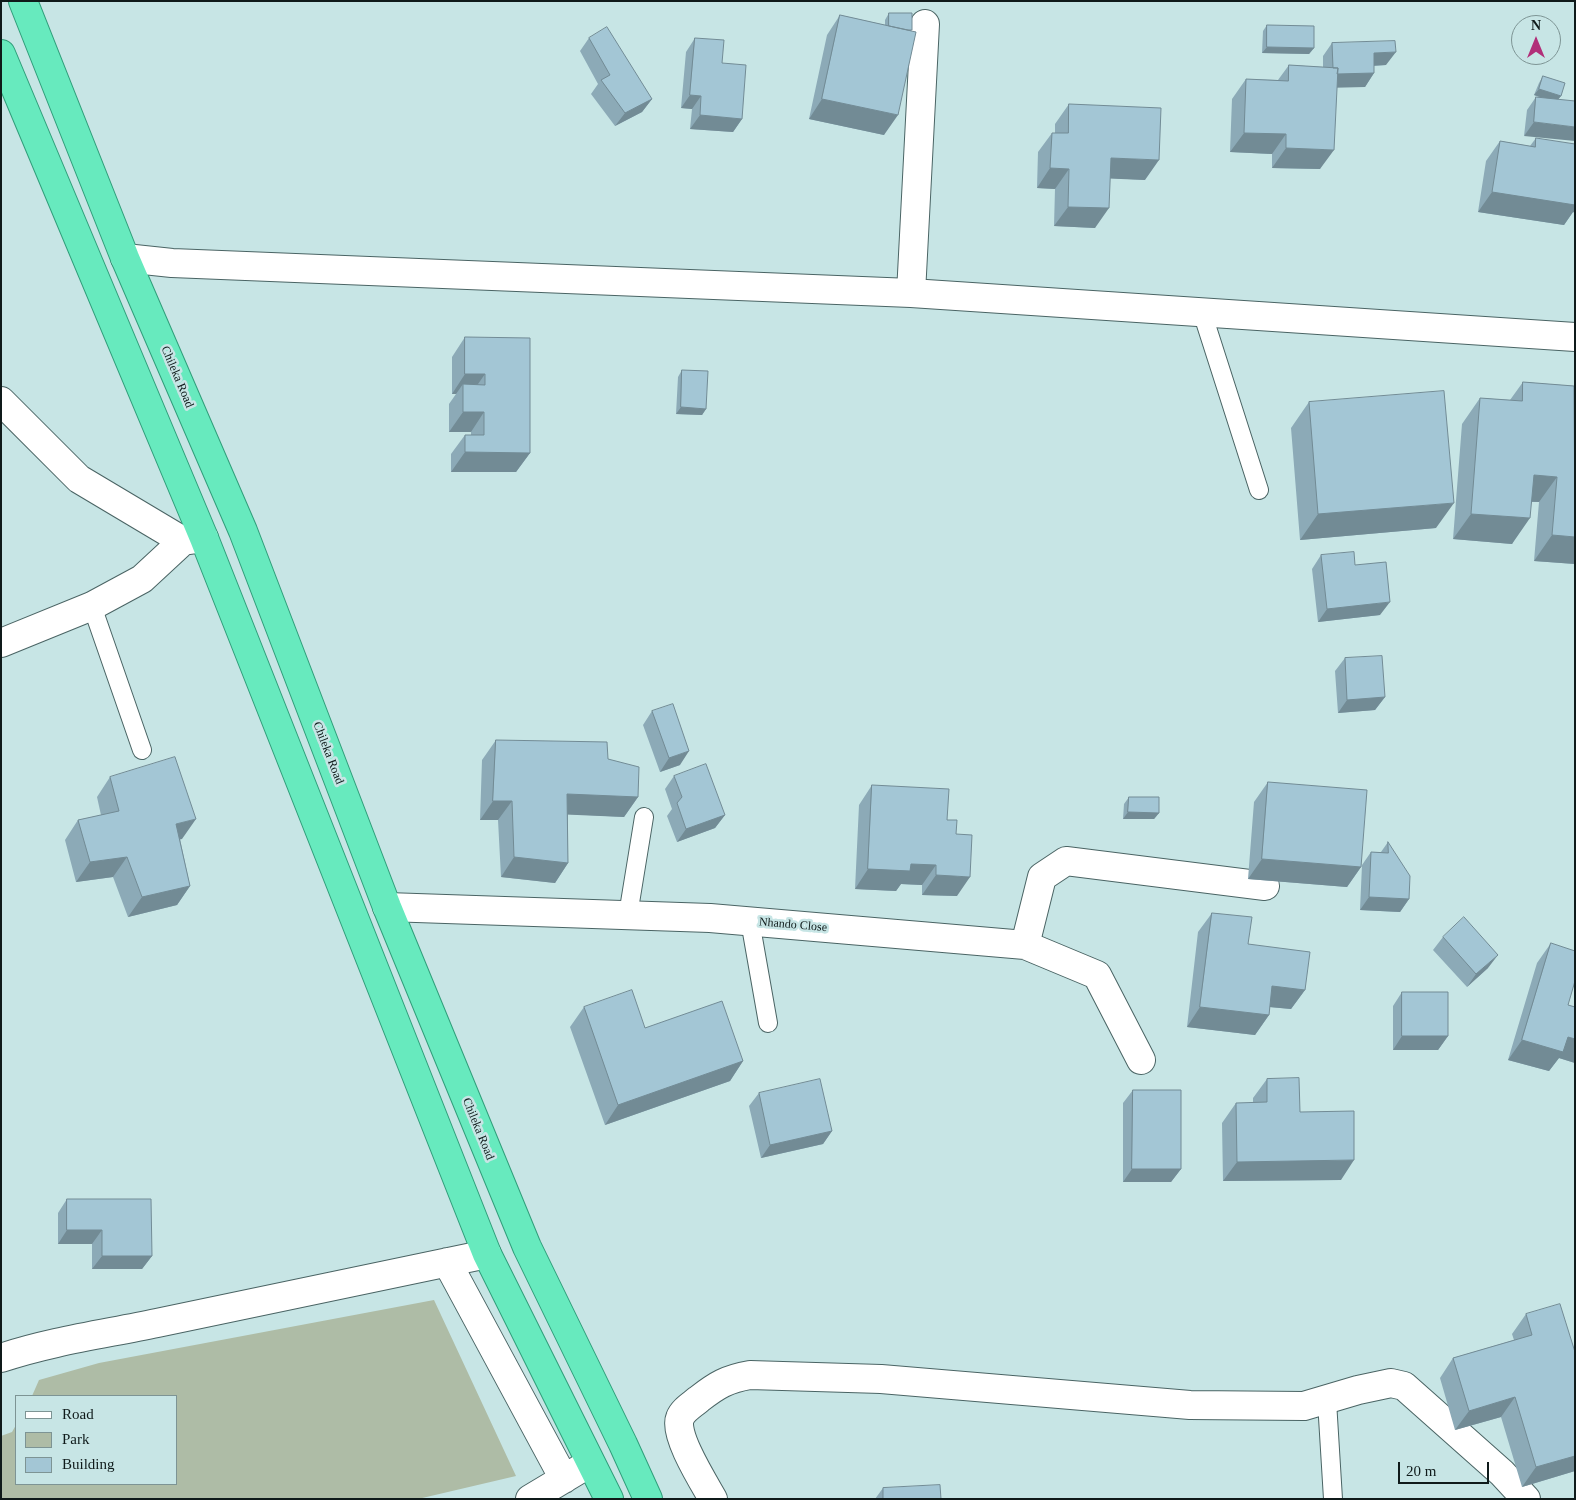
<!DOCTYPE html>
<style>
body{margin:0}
#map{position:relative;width:1576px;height:1500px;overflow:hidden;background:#c7e5e5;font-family:"Times New Roman",serif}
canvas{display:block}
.frame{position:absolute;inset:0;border:2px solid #0f1a1a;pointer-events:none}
.legend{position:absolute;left:15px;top:1395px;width:162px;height:90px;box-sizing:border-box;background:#c7e5e5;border:1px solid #7d9494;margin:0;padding:6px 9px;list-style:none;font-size:15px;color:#0f1a1a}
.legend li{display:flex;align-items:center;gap:10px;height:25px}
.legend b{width:25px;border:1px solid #7d9494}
.north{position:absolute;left:1511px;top:15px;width:50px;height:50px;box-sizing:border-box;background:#c7e5e5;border:1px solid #7d9494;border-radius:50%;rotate:0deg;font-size:14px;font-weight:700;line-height:20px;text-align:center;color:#0f1a1a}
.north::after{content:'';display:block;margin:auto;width:18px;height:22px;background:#b12f79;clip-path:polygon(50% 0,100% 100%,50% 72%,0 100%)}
.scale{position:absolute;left:1398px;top:1462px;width:91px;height:22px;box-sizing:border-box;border:2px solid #0f1a1a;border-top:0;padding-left:6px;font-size:15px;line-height:18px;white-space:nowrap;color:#0f1a1a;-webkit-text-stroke:4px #c7e5e5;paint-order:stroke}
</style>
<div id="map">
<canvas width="1576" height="1500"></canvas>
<div class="frame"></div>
<ul class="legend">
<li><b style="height:6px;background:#fff"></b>Road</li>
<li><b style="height:14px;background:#aebca6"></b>Park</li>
<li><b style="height:14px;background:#a3c6d5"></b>Building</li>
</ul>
<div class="north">N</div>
<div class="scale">20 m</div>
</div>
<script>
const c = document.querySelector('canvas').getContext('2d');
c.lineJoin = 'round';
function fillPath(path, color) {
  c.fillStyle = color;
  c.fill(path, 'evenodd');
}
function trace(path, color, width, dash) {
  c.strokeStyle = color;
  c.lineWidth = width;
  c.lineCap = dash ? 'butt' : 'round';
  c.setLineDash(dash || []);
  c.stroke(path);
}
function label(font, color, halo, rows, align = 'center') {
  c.font = font + ' "Times New Roman",serif';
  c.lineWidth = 5;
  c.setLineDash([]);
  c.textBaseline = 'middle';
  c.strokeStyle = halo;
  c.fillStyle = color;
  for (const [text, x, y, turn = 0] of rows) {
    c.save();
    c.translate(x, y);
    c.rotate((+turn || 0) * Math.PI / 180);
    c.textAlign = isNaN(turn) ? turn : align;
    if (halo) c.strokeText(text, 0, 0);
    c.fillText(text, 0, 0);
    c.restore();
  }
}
fillPath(new Path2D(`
 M434,1300L516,1476L418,1499H1V1436L12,1432L16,1425V1484H176V1396H32L39,1380L99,1363Z`), '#aebca6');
const service = new Path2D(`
 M1202,312L1259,490
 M92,606L142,750
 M628,915L644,817
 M750,921L768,1023
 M1327,1401L1333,1499`);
const minor = new Path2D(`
 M125,258L172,263L911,293L1575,337
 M911,293L925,24
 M1,401L79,479L183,541
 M1,643L92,606L142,579L183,541L204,538
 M387,907L710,918L1025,945L1097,975L1141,1060
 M1025,945L1042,877L1066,861L1265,886
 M447,1262L564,1479
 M1,1358C52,1341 105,1334 157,1323C267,1299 377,1276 487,1254
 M530,1499L580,1469
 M713,1499C704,1483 673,1434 680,1418C683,1410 692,1405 699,1399C717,1385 727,1379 750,1375L881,1379L1190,1405L1304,1406L1358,1390L1391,1383L1404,1386L1502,1473L1526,1499`);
const trunk = new Path2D(`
 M23,1L125,258L243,531L387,907L527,1247L623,1444L648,1499
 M1,54L204,538L487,1254L609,1499`);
trace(service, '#4a6464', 20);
trace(minor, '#4a6464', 30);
trace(trunk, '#309e7a', 30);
trace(service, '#fff', 18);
trace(minor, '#fff', 28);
trace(trunk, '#67eabe', 28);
fillPath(new Path2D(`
 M889,13L911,31L884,135L809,119L827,35L840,15L885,25V20Z
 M1267,25L1314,48L1309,54L1262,53L1263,31Z
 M589,38L652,99L642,112L615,126L591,94L598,84L580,51Z
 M695,38L742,119L733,132L690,129L692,109L681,108L686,52Z
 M1332,43L1386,65L1374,66V73L1365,87H1337L1320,169L1272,168V154L1230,152L1232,99L1246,79L1278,80L1289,65L1323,67V56Z
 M1543,76L1561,96L1524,136L1527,110L1536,97H1539L1534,95L1539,83Z
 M1069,104L1145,180L1110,178L1095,228L1054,226L1055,189L1037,188L1038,152L1052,133H1055V124Z
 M1536,138L1573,212L1564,225L1478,212L1486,161L1500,141L1530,146Z
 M465,337L530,453L516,472H451V454L465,435H471V432H449V404L456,394H452V357Z
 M682,370L706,409L702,415L676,414L678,377Z
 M1523,382L1574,386L1575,564L1534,561L1539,502H1532L1512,544L1453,539L1462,424L1480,398L1510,400Z
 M1309,402L1436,528L1300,540L1291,428Z
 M1321,555L1355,565L1380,615L1318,622L1312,569Z
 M1575,636V687H1574V638Z
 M1345,658L1385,697L1375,710L1338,713L1335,671Z
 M652,711L680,765L660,772L643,725Z
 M496,740L608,759L638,797L624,817L568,814V863L555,883L501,877L498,820H480L482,760Z
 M674,776L725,815L715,828L677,842L667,816L672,809L665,789Z
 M110,777L182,839H180L190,886L177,905L128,917L113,877L76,882L65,840L78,820L101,815L97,797Z
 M1268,782L1361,867L1347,887L1248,879L1254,802Z
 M872,785L947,820L956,834L957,896L922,895V885L901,884L896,891L855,889L859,805Z
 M1129,797L1159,813L1154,819H1123L1124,804Z
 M1388,842L1409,899L1400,912L1360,910L1362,865L1371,852H1381Z
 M1212,913L1248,944L1305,990L1291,1009L1270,1007L1269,1015L1255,1035L1187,1027L1198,932Z
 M1443,937L1488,968L1467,987L1433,950Z
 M1551,943L1568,1005L1575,1007V1063L1559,1058L1549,1071L1508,1060L1537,963Z
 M1402,992L1448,1036L1438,1050H1393V1006Z
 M584,1007L645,1028L743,1061L730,1081L605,1125L570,1027Z
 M1267,1079L1300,1112L1341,1180L1223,1181L1222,1123L1236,1103H1253V1098Z
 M1133,1090L1181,1169L1171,1182H1123V1103Z
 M759,1093L832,1131L823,1144L761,1158L749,1106Z
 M67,1199L152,1256L142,1269H92V1244H58V1213Z
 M1526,1314L1575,1352V1471L1522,1487L1501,1417L1455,1430L1440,1378L1453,1358L1514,1340L1512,1334Z
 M883,1488L941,1499H875Z`), '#8caab7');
fillPath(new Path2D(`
 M1267,47L1314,48L1309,54L1262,53Z
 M1396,52L1386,65L1365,66L1374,53Z
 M1374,73L1365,87L1324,88L1333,74Z
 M1539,89L1561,96L1556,102L1534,95Z
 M690,95L701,96L692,109L681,108Z
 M652,99L642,112L615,126L625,113Z
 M822,99L898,115L884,135L809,119Z
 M700,115L742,119L733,132L690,129Z
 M1534,122L1575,127V141L1524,136Z
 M1244,133L1286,134L1272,154L1230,152Z
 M1286,148L1334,150L1320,169L1272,168Z
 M1111,158L1159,160L1145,180L1097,178Z
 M1050,168L1069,169L1055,189L1037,188Z
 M1492,192L1575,199V213L1573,212L1564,225L1478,212Z
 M1068,207L1109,208L1095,228L1054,226Z
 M465,374H485L471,394L463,384L456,394H452Z
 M681,407L706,409L702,415L676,414Z
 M463,412H484L471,432H449Z
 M465,452L530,453L516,472H451Z
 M1534,475L1557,477L1539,502L1516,501Z
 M1454,503L1436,528L1300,540L1318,514Z
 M1471,514L1530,518L1512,544L1453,539Z
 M1552,535L1575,537V564L1534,561Z
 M1390,602L1380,615L1318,622L1327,609Z
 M1385,697L1375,710L1338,713L1347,700Z
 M689,751L680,765L660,772L669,758Z
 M567,794L638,797L624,817L554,814Z
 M493,801H512L498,820H480Z
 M1128,812L1159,813L1154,819H1123Z
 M725,815L715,828L677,842L686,829Z
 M196,819L182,839L162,844L176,824Z
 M127,857L113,877L76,882L90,862Z
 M514,857L568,863L555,883L501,877Z
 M1262,859L1361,867L1347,887L1248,879Z
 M911,864L936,865L922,885L901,884L896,891L855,889L868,869Z
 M936,875L970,877L957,896L922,895Z
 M190,886L177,905L128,917L142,897Z
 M1369,897L1409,899L1400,912L1360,910Z
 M1498,955L1488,968L1467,987L1476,974Z
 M1272,986L1305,990L1291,1009L1258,1006Z
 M1200,1007L1269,1015L1255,1035L1187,1027Z
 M1402,1036H1448L1438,1050H1393Z
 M1568,1037L1575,1039V1063L1559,1058L1549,1071L1508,1060L1522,1040Z
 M743,1061L730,1081L605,1125L618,1105Z
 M832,1131L823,1144L761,1158L770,1145Z
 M1354,1160L1341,1180L1223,1181L1237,1162Z
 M1132,1169H1181L1171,1182H1123Z
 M67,1230H102L92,1244H58Z
 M102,1256H152L142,1269H92Z
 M1515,1397L1501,1417L1455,1430L1469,1411Z
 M1575,1456V1471L1522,1487L1536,1467Z`), '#728b95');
const building = new Path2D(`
 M889,13H912V30H908L889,26Z
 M840,15L916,32L898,115L822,99Z
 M1267,25L1314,26V48L1267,47Z
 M607,27L652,99L625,113L601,80L610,75L589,38Z
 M695,38L724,40L722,63L746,65L742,119L700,115L701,96L690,95Z
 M1395,41L1396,52L1374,53V73L1337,74L1338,68H1333L1332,43Z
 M1289,65L1338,68L1334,150L1286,148V134L1244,133L1246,79L1288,81Z
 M1543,76L1565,83L1561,96L1539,89Z
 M1536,97L1575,101V127L1534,122Z
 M1069,104L1161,108L1159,160L1111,158L1109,208L1068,207L1069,169L1050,168L1052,133H1068Z
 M1536,138L1575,144V205L1492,192L1500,141L1535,147Z
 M465,337L530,338V453L465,452V435H484V412H463V384L485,385V374H465Z
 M682,370L708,371L706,409L681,407Z
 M1523,382L1574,386L1575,537L1552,535L1557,477L1534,475L1530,518L1471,514L1480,398L1522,401Z
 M1444,391L1454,503L1318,514L1309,402Z
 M1354,552L1355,565L1386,562L1390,602L1327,609L1321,555Z
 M1382,656L1385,697L1347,700L1345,658Z
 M673,704L689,751L669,758L652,711Z
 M496,740L607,742L608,759L639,767L638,797L567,794L568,863L514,857L512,801H493Z
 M175,757L196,819L176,824L190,886L142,897L127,857L90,862L78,820L119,811L110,777Z
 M706,764L725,815L686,829L677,803L682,797L674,776Z
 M1268,782L1367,790L1361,867L1262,859Z
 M872,785L949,789L947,820H957L956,834L972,835L970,877L936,875V865L911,864L910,871L868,869Z
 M1129,797H1159V813L1128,812Z
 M1388,842L1410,876L1409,899L1369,897L1371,852L1388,853Z
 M1212,913L1252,917L1248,944L1310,952L1305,990L1272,986L1269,1015L1200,1007Z
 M1464,917L1498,955L1476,974L1443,937Z
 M1551,943L1575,951V981L1568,1005L1575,1007V1039L1568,1037L1563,1052L1522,1040Z
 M632,990L645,1028L722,1001L743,1061L618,1105L584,1007Z
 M1402,992H1448V1036H1402Z
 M1299,1078L1300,1112L1354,1111V1160L1237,1162L1236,1103L1267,1102V1079Z
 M820,1079L832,1131L770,1145L759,1093Z
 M1133,1090H1181V1169H1132Z
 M67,1199H151L152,1256H102V1230H67Z
 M1560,1304L1575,1352V1456L1536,1467L1515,1397L1469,1411L1453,1358L1532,1335L1526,1314Z
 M940,1485L941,1499H883V1488Z`);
fillPath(building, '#a3c6d5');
trace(building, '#728b95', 1);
label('12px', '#0f1a1a', '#c7e5e5', [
 ["Chileka Road",177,377,67],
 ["Chileka Road",328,753,69],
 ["Nhando Close",793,925,5],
 ["Chileka Road",478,1129,68]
]);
</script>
